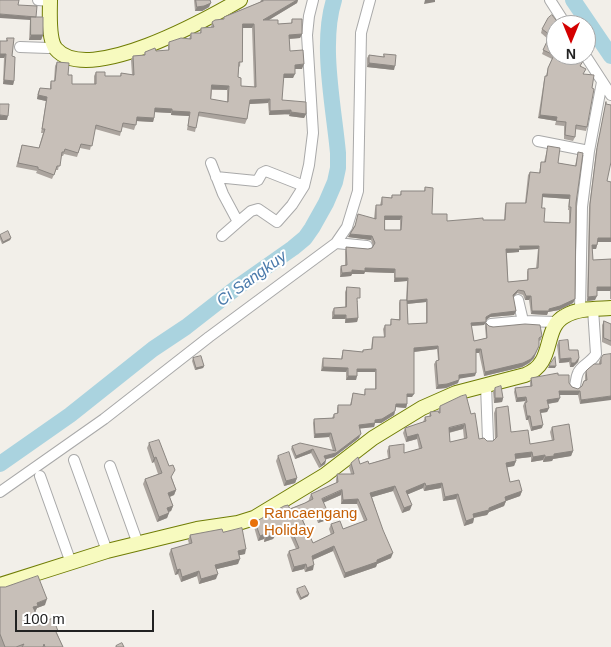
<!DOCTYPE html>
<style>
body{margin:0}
#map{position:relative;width:611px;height:647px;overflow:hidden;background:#f2efe9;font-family:Arial,sans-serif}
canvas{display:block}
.north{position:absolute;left:546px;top:15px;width:50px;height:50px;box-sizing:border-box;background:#fff;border:1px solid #a7a7a7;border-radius:50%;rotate:180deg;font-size:14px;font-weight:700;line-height:20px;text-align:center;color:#222}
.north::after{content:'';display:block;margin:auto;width:18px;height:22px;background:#d40000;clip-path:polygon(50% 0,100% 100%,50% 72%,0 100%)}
.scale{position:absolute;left:15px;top:610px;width:139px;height:22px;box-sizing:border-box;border:2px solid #222;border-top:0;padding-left:6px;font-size:15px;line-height:18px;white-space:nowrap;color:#222;-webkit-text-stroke:4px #fff;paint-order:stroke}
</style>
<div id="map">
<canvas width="611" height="647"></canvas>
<div class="north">N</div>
<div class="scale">100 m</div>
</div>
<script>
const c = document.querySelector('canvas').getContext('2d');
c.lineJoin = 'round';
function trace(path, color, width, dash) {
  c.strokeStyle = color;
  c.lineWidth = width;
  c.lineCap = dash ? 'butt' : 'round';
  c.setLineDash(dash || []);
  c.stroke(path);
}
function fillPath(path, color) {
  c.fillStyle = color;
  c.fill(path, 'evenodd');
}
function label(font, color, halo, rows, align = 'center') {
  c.font = font + ' Arial,sans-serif';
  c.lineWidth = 4;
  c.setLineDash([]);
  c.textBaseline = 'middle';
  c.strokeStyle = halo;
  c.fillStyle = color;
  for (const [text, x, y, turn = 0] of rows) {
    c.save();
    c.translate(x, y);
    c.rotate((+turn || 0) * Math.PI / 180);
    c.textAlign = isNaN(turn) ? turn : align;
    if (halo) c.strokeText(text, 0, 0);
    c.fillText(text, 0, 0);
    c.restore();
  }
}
trace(new Path2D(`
 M573,0L611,56
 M0,464L70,415L153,349L186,327L236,288L293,248L305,238L312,228L326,203L335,182L338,168V153C334,108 320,44 334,0`), '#aad3df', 16);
const street = new Path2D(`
 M38,0L50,1
 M550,0L566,25
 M20,47L48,48L54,46
 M585,55L611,95
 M538,141L589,151
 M211,163L223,194L238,222L251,211L258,209L277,222L292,205L304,186L309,165L313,133L307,35L309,16L313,0
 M216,177L256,181L258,180L262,173L266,171L304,186
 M222,236L238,222
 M336,243L367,246
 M518,300L523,321L557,322
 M580,310L582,207L589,151L602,82
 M491,324L523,321
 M486,385L488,440
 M575,386C576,382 576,377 578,373C581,365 591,363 596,354L593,309
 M74,460L107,551
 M110,466L138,544
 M40,476L71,563
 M0,492L104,419L209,337L336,243L347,227L358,191L361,33L370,0`);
const secondary = new Path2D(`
 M50,0C50,12 48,40 56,49C88,86 207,19 240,0
 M0,585L107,551L197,529L238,523L254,518L325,475L373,438L422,408L456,393L525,375C556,364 542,328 565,316C578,308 596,309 611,308`);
trace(street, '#a9a9a9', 12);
trace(secondary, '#707d05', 16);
trace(street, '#fff', 10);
trace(secondary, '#f7fabf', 14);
fillPath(new Path2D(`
 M194,0H210L209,7L202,11H195Z
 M261,0H298L297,3L269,20L278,24L291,23L292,19L302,34L300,38L289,39L290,51L302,69H295L293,78H283L282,100L306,114L304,118L289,116L290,114L269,115L268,103L249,104L247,119L245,124L198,116L195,132L187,130L189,116L171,115V113L154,112V118L153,122L137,121L134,130L122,127L120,136L95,129L90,150L80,148L77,157L64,154L63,156H61L58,170H56L52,179L36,173L37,171L16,167L22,145L39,148V147L43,133H41L46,101L37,99L38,92L40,88L50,89V85L51,81H54L55,66L57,62L68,75L72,84H94V76L96,72L105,76H120L121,73L132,75L131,60L133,56L144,55L145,52L168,51V46L169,42L189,39L191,33H200L201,28L211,27L212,22L223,19L224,17L260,2ZM243,28H252L254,87L241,86L238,77L239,66L240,67ZM212,90H227V102L211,99Z
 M18,5L36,17L43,35L41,40H29L30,20Z
 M556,25V55L573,56L581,66L583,74L587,127L586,131L575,129V137L573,141L564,139V126L555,125L556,121L538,118L544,80L546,76L548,68L552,59L542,54L548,39L541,33L542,29Z
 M7,38L12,56L14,81L13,85L3,84L4,58H0V41H6Z
 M384,54L394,70L367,67V58L369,55L383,57Z
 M606,102L607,181L597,245L596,249H592L593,260L611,259V299H610V291H597L595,300L587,301L589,208L596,152Z
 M548,146L558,163L575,166L578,152L575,299L573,303L559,310L548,312L547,315L531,314L529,300H525L523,295L517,293L513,297L516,311L514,315L490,317L486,320L484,325L471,326L474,341L486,338L485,327L486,323L489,326L542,336L541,340L539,341L534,358L529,363L522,367L484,376L479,353H476L475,376L459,378L458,383L446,388L436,389L434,364L436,361L438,360L437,349L414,352L412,397H407V404L406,408L396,407L394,415L381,423H375L374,427L359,428V438L334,457L326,459L325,464L319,468L311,453L295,459L291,449L292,446L333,451L329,437L314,438L313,423L314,419L332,418L334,414H337V408L338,405H350L353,393L364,395L365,389H375V372H357L356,380H346V372L321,371L322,362L323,358L341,359L343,350L362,352L363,350H371L372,340L373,337H384L383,329L385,325H390L391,319H399V303L400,300H406L407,281L394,282V273L365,272L364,274H352L351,276L340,277V269L341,266L345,265V251L346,247L368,249L372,248L373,246L371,240L348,237L354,226L374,219L375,209L376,205H380L382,197L391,198L392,195H400L401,191H424L425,187L432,214L447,221L504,220L505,206L506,203H525L528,175L530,172L539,173L541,162H544ZM543,197L569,199L568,210H569V223L544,222L542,208ZM385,220H400V230H385ZM538,249L536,268L528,269L527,272V280L508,282L507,253L519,252V250ZM426,302V323L408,324L407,304Z
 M0,235L11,238L10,240L2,244L0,239Z
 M347,287L358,302H357L358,318L357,322L345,323V319H332V312L334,308L345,307V292Z
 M604,321L611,324V346L602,342V325Z
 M559,341L579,358L578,362L573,367H570L569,362L559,363L557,345Z
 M611,354L580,404L578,395H559L558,402L548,404L549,408L547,412L541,413L542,428L531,431L528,420H526L523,406L525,401L516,402L514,392L515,388L530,386V382L531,378L558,375L569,383L572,387L578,389L582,386L585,380V375L586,371L599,364V362L601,358Z
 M193,358L204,366L203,368L195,370L192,361Z
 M495,388L503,398L502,402L494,403L493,392Z
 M440,406L471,414L479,439L487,441H493L495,439L494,413L496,408L511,432L530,444L552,441L550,432L552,427L573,451L571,456L553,459L552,461L543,462V460L531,462V457L515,459L516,461L514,466L507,467L510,482L522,491L520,496L506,501L504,506L489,512L487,515L474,518L473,523L464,526L456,499L443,501L441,488L424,491L423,488L408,494L410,510L402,513L393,491L372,497L391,558L377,564L376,567L344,578L333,551L313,560V570L305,572L304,569L292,572L287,555L289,551L296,549L288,531L275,536L273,539L264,542V539L258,541L254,527L255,522L305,503L309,500V499L311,494L336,483V479L337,474H351L349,467L351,463L360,464H369L388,458L387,451L389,446L404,453L419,449L417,439L406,442L403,433L405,428L423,422L425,417H429L430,412H438ZM463,429L464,439L450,442L449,433ZM341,495V504H357L364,521L343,529L331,524L329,529L331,535L313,543L303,520L315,515L318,523L327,520L329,515L323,503Z
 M149,443L172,478L176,490L174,495L170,497L173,506L171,511L169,512L167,518L157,522L143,484L145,479L158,474L154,462L152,463L147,448Z
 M278,456L297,478L295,483L284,486L276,461Z
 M223,532L245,554L239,555L238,564L216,569V579L199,584L197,576L181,582L178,574L175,575L169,554L171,549L189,544L188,540L190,535Z
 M0,587L45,605L37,608L35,612L40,623L57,633L63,647H0Z
 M297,589L308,596L300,600L296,592Z`), '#aba49e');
fillPath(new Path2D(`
 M297,0H298L297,3L262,24L263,20Z
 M425,0H435V2L424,4Z
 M211,3L209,7L202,11H195L197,7Z
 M0,14L36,17H31L30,20L0,18Z
 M243,24H254L252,28H242Z
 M302,34L300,38L287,39L289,35Z
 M31,35H43L41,40H29Z
 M0,54H6L4,58H0Z
 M369,63L395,66L394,70L367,67Z
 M304,64L302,69H294L295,65Z
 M284,74H295L293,78H282Z
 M4,80L14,81L13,85L3,84Z
 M212,85L229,86L227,90L211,89Z
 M38,95L47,97L46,101L37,99Z
 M270,99L268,103L249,104L250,100Z
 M155,108L172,109L171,113L153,112Z
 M291,110L290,114L269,115L270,111Z
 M172,111L190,112L189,116L171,115Z
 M291,112L306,114L304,118L289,116Z
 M0,115L8,116L7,120H0Z
 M540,115L557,117L556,121L538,118Z
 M137,117L154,118L153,122L136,121Z
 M543,194L570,195L569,199L542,197Z
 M385,216H402L400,220H384Z
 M350,234L372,236L371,240L348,237Z
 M11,238L10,240L2,244L3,242Z
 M598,238H611V242H596Z
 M592,245H597L596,249H590Z
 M520,246H539L538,249L519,250V252L505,253L506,249Z
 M365,268L395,269L394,273L365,272L364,274H352L351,276L340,277L342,273L352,270Z
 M395,278H408L407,281L394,282Z
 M597,287H611V290L610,291H595Z
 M518,290L517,293L511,299L513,295Z
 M526,296H531L529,300H525Z
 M597,296L595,300L587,301L588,297Z
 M427,299L426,302L406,304L407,301Z
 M575,299L573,303L559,310L548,312L547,315L531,314L532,311L549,309Z
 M516,311L514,315L490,317L485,321L486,317L491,314Z
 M334,315H346L345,319H332Z
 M358,318L357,322L345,323L346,319Z
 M486,322L484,325L469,326L471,323Z
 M438,346L437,349L413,352L414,348Z
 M539,346L534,358L529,363L522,367L484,376L485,372Z
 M476,349H481L479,353H475Z
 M571,358L569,362L559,363L560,359Z
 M579,358L578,362L573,367H570L571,363Z
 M204,366L203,368L195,370L196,368Z
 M549,366H556L555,368H548Z
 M323,367L348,368L346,372L321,371Z
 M357,369H376L375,372H356Z
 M476,373L475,376L458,379L459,375Z
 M348,376H357L356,380H346Z
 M459,380L458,383L446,388L436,389L438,385Z
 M559,391H580L578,395H557Z
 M407,394H414L412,397H406Z
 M611,396V400L580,404L581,400Z
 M526,397L525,401L516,402L517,398Z
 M495,398H503L502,402L494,403Z
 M560,398L558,402L546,404L547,400Z
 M396,404H407L406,408L395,407Z
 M549,408L547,412L539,413L540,410Z
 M395,411L394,415L381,423H374L375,420Z
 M527,416H530L528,420H526Z
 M375,423L374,427L357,429L359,425Z
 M465,424L463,429L447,433L449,428Z
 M543,425L542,428L531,431L532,427Z
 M331,433L329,437L314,438L315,434Z
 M361,434L359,438L334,457L323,460L324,456L336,453Z
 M418,434L417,439L406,442L407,437Z
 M313,449L311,453L295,459L296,456Z
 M573,451L571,456L553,459L552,461L543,462L545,457L554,454Z
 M532,452L531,457L513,459L515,454Z
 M545,455L543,460L531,462L533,457Z
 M156,457L154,462L152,463L154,458Z
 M326,460L325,464L319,468L321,465Z
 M516,461L514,466L504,468L506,463Z
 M297,478L295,483L284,486L286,481Z
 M425,483L423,488L404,496L406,491Z
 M442,483L441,488L424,491L426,486Z
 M395,486L393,491L369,498L370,493Z
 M176,490L174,495L166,498L168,493Z
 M342,490L341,495L320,504L322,499Z
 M522,491L520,496L506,501L504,506L489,512L487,515L471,518L473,514L489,508L505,497Z
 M458,494L456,499L443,501L445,497Z
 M358,499L357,504H341L343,500Z
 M412,505L410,510L402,513L404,508Z
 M173,506L171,511L165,513L167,508Z
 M316,510L315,515L299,522L301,517Z
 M169,513L167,518L157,522L159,517Z
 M329,515L327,520L318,523L320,519Z
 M474,518L473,523L464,526L466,521Z
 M290,526L288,531L275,536L273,539L264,542L266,537L274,531Z
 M265,534L264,539L258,541L260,536Z
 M334,546L333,551L310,561L312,556Z
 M246,549L245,554L236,556L238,551Z
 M393,553L391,558L377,564L376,567L344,578L345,573Z
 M240,559L238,564L213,570L215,565Z
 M306,564L304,569L292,572L294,567Z
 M314,565L313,570L305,572L307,568Z
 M180,569L178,574L175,575L177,570Z
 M199,571L197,576L181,582L182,577Z
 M218,574L216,579L199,584L201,579Z
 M309,594L308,596L300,600L301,598Z
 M47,599L45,605L37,608L35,612L33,607L37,603Z`), '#8b8681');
const building = new Path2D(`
 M0,0H19L18,5L37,6L36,17L0,14Z
 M196,0H210L211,3L204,6L197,7Z
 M262,0H297L263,20H278V24L292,23V19H302V34L289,35L290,51L303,50L304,64L295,65V74H284L282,100L306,102V114L291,112V110L270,111V99L250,100L247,119L199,112L196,128L188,126L190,112L172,111V109L155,108L154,118L137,117L136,125L123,123L121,132L96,125L92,146L81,144L78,153L65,149L64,152H62L60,166H57L54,175L38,169V167L18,163L22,145L39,148L40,145L45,129H42L47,97L38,95L40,88L51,89V81H55L57,62L69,63L68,75H72V84H96V72H105V76H121V73L134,75L133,56L145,55V52L155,48L156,51L169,50V42L181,38L191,39V33H201V28L214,27L212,22L215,20L224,19V17L263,1ZM243,24H254L256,87L241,86V78L238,77L239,62H242ZM212,85L229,86L228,102L211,99Z
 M552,15L560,25H556V55H573L583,61L580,66L586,69L583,74L594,75L592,88L594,89L587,127L576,125L575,137L565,135L566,122L556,121L557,117L540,115L545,76H547L548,68L554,55L543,50L550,35L542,29L548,18Z
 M31,17H43V35H31Z
 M7,38H14L12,56L15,57L14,81L4,80L6,54H0V41H7Z
 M384,54L396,55L395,66L369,63V55L384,57Z
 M606,102V104L611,105V162L607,181L611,182V238H598L597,245H592L593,260L611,259V287H597V296L588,297L590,204L597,148Z
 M0,104H9L8,116L0,115Z
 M548,146L560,148L558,163L576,166L578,152L583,153L576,203L575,299L560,306L549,309V311H532L531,296H526L524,291L518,290L513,295L516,311L491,314L486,317V322L471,323L474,341L487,338L486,323L489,326L493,327L525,324L540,325L542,336L539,338V346L535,354L531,359L523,363L485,372L481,349H476V373L459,375V380L447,384L438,385L436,361L439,360L438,346L414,348V394H407V404H396L395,411L382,419L375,420V423L359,425L361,434L336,453L324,456L326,460L321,465L313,449L296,456L292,446L300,443L336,451L331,433L315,434L314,419L334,418V414L338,413V405H351L353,393L365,395V389H376V369H357V376H348V368L323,367V358L342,359L343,350L363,352V350L372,349L373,337H385V325H391V319L400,320V300H407L408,324L427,323V299L407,301L408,278H395V269L365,268V271L352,270V272L342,273L341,266L347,265L346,247L368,249L372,248L375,243L372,236L350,234L355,226L358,214L376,219V205H382V197L392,198V195H401V191H425V187L433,188L432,214H447V221L483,218V220H505L506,203H526L530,172L540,173L541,162H545ZM543,194L570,195L569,207H571L570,223L544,222L545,208H542ZM385,216H402L401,230H385ZM520,246H539L538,268L528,269V280L508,282L506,249H520Z
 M8,231L11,238L3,242L0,235Z
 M347,287L360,288V298H357L358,318L346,319V315H334V308L346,307Z
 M604,321L611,324V341L604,338Z
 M568,340L569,350H578L579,358L575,363H571V358L560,359L559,341Z
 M611,354V396L581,400L580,391H559L560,398L547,400L549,408L540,410L543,425L532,427L530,416H527L525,403L527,402L526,397L517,398L515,388L532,386L531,378L558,373V375H569V383L572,387L578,389L582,386L584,381L587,380L586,371L588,369L594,364H601V358L603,355Z
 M201,356L204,366L196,368L193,358Z
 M555,357L556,366H549L550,364Z
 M501,386L503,398H495V388Z
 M466,395L471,414L475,413L479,439L484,438L487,441H493L497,437L496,408L508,406L511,432L528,430L530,444L554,440L552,427L569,424L573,451L554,454V456L545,457V455L533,457L532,452L515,454L516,461L506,463L510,482L519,480L522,491L505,497L506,501L489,508V510L473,514L474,518L466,521L458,494L445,497L442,483L426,486L425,483L406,491L412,505L404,508L395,486L370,493L383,530L393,553L377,560V562L345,573L334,546L312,556L314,565L307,568L306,564L294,567L289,551L299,548L290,526L274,531L275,534L266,537L265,534L260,536L255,522L284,506L288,505L290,509L305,503L313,499L311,494L338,482L337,474H354L351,463L358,457L360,464L368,461L369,464L390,458L389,446L404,444V453L422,448L418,434L407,437L405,428L426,421L425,417L431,416L430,412L438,411L439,413H440V406L461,396ZM465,424L467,438L450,442L449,428ZM342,490L343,500L358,499L367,520L343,529L340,521L331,524L334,533L313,543L301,517L316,510L320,519L329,515L322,499Z
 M159,440L169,466L173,465L175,470L171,477L176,490L168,493L173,506L167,508L169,513L159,517L145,479L162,473L156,457L154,458L149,443Z
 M289,452L297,478L286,481L278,456Z
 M242,528L246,549L238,551L240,559L215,565L218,574L201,579L199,571L182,577L180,569L177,570L171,549L192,543L190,535L222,529L223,532Z
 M38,576L47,599L37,603L38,606L33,607L40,623L53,618L58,631L56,632L63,647H45L44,644L43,647H22L24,644L16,647H5L0,634V587H5Z
 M305,586L309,594L301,598L297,589Z
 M122,643L124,647H116V646Z`);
fillPath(building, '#c7bfb8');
trace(building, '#8b8681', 1);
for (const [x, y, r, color] of [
 [254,523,5,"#e8710a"]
]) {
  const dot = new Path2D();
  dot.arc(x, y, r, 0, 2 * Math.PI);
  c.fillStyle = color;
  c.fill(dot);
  trace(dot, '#fff', 2);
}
label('15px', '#c56008', '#fff', [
 ["Rancaengang",264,514],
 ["Holiday",264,531]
], 'left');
label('italic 16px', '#4a7aab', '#fff', [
 ["Ci Sangkuy",252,279,-36]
]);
</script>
